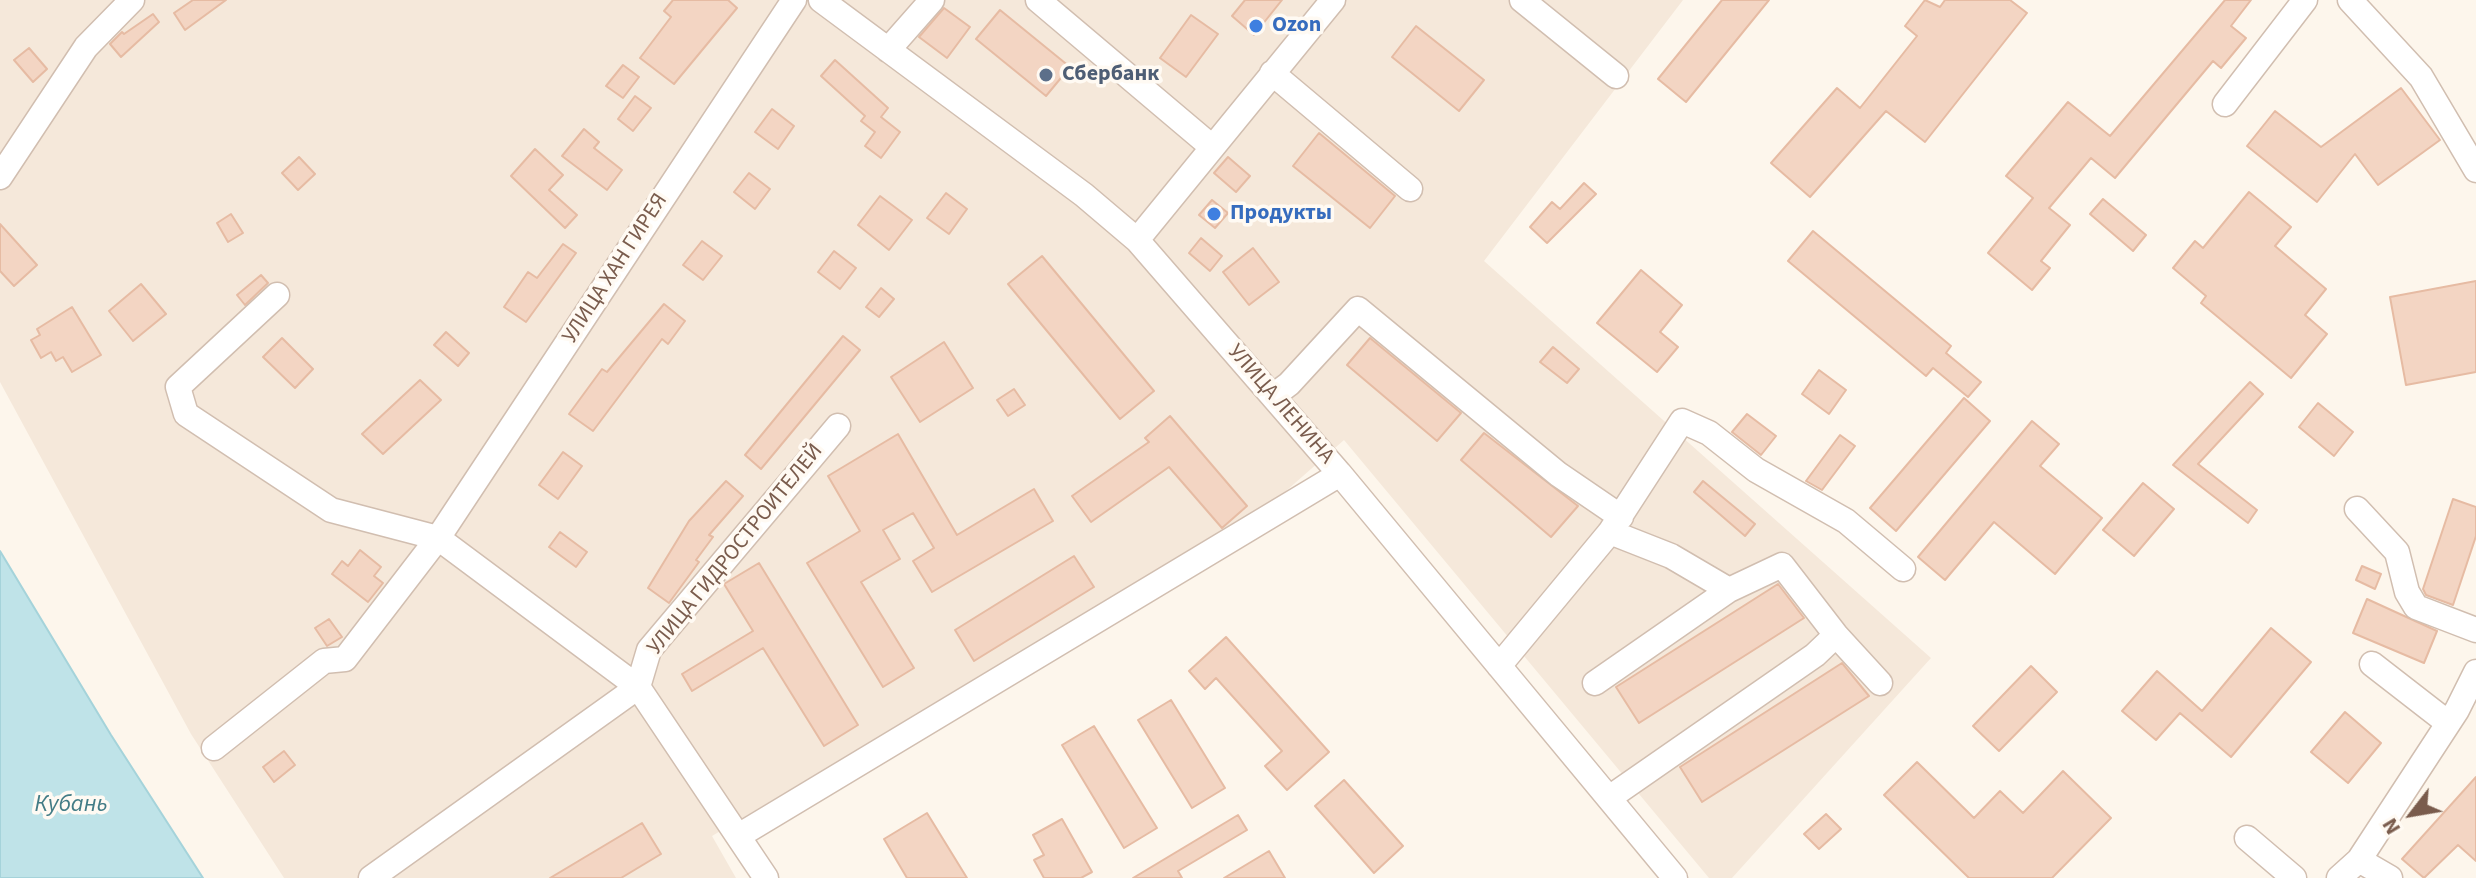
<!DOCTYPE html>
<meta charset="utf-8">
<style>
body{margin:0}
#map{position:relative;width:2476px;height:878px;overflow:hidden;background:#fdf6ec;font-family:"Source Sans 3",sans-serif}
canvas{display:block}
.north{position:absolute;left:2372px;top:774px;width:80px;height:80px;-webkit-text-stroke:6px #fffaf3;paint-order:stroke;rotate:239deg;font-size:22px;font-weight:700;line-height:32px;text-align:center;color:#7a5c4d}
.north::after{content:'';display:block;margin:auto;width:28px;height:36px;background:#7a5c4d;clip-path:polygon(50% 0,100% 100%,50% 72%,0 100%)}
</style>
<div id="map">
<canvas width="2476" height="878"></canvas>
<div class="north">N</div>
</div>
<script>
const c = document.querySelector('canvas').getContext('2d');
c.lineJoin = 'round';
function fillPath(path, color) {
  c.fillStyle = color;
  c.fill(path, 'evenodd');
}
function trace(path, color, width, dash) {
  c.strokeStyle = color;
  c.lineWidth = width;
  c.lineCap = dash ? 'butt' : 'round';
  c.setLineDash(dash || []);
  c.stroke(path);
}
function label(font, color, halo, rows, align = 'center') {
  c.font = font + ' "Source Sans 3",sans-serif';
  c.lineWidth = 7;
  c.setLineDash([]);
  c.textBaseline = 'middle';
  c.strokeStyle = halo;
  c.fillStyle = color;
  for (const [text, x, y, turn = 0] of rows) {
    c.save();
    c.translate(x, y);
    c.rotate((+turn || 0) * Math.PI / 180);
    c.textAlign = isNaN(turn) ? turn : align;
    if (halo) c.strokeText(text, 0, 0);
    c.fillText(text, 0, 0);
    c.restore();
  }
}
fillPath(new Path2D(`
 M0,0H1683L1484,261L1931,658L1732,878H1709L1344,440L1270,505L712,836L736,878H284L191,734L0,382Z`), '#f5e8da');
const water = new Path2D(`
 M0,551L111,735L203,878H0Z`);
fillPath(water, '#bfe3e8');
trace(water, '#a5d3da', 2);
const building = new Path2D(`
 M193,0H226L185,30L174,13Z
 M673,0H728L737,8L674,84L640,58L671,17L664,11Z
 M1245,0H1282L1254,35L1232,16Z
 M1722,0H1769L1686,102L1658,79Z
 M1925,0L1940,7L1945,0H2010L2027,13L1925,142L1886,111L1810,197L1771,163L1837,88L1860,108L1917,36L1905,26Z
 M2225,0H2251L2231,26L2246,38L2221,68L2213,61L2115,178L2091,158L2049,208L2070,225L2041,261L2050,268L2032,290L1988,253L2033,198L2006,176L2068,102L2110,136Z
 M944,8L970,27L947,58L919,37Z
 M1000,10L1070,67L1046,96L976,39Z
 M153,14L159,22L121,57L110,44L122,32L124,34Z
 M1191,15L1218,34L1186,77L1160,58Z
 M1416,26L1484,80L1459,111L1392,57Z
 M29,48L47,69L33,82L14,60Z
 M835,60L888,108L881,117L900,132L881,158L865,146L875,132L861,121L865,116L821,76Z
 M623,65L639,77L623,98L606,86Z
 M2401,88L2440,140L2378,185L2355,154L2317,202L2247,146L2275,111L2321,147Z
 M635,96L651,108L633,131L618,119Z
 M772,109L794,126L778,149L755,132Z
 M584,129L599,142L594,148L622,170L607,190L562,156Z
 M1319,133L1395,196L1370,228L1293,166Z
 M535,149L563,175L549,190L577,215L565,228L511,176Z
 M299,157L315,174L298,190L282,173Z
 M1228,157L1250,176L1236,192L1214,173Z
 M749,173L770,189L755,209L734,192Z
 M1584,183L1596,194L1547,243L1530,227L1552,202L1560,209Z
 M2249,192L2291,227L2275,246L2326,289L2305,315L2327,334L2291,378L2201,303L2206,296L2173,268L2195,241L2203,248Z
 M946,193L967,209L949,234L927,218Z
 M880,196L912,220L889,250L858,225Z
 M2103,199L2146,235L2133,251L2090,214Z
 M1212,200L1228,213L1215,228L1199,215Z
 M231,214L243,233L228,242L217,223Z
 M0,224L37,265L14,286L0,271Z
 M1813,231L1951,346L1946,353L1981,382L1968,397L1933,368L1926,376L1788,261Z
 M1201,238L1222,256L1210,271L1189,253Z
 M702,241L722,256L703,280L683,265Z
 M563,244L576,253L526,322L504,307L528,272L537,278Z
 M1253,248L1279,282L1249,305L1223,272Z
 M834,251L856,268L840,289L818,272Z
 M1042,256L1154,391L1120,419L1008,284Z
 M1641,270L1682,305L1660,332L1678,347L1657,372L1597,323Z
 M261,275L268,283L245,305L237,295Z
 M2476,281V372L2406,385L2390,297Z
 M141,284L166,314L133,341L109,311Z
 M881,288L894,299L879,317L866,307Z
 M664,304L685,321L668,344L662,339L593,431L569,414L602,369L607,372Z
 M72,307L101,355L72,372L63,357L56,361L51,352L41,358L31,340L40,335L37,329Z
 M446,332L469,353L458,366L434,345Z
 M843,336L860,350L761,469L745,455Z
 M282,338L313,369L295,388L263,357Z
 M1370,338L1461,413L1437,441L1347,365Z
 M944,342L973,388L920,422L891,377Z
 M1553,347L1579,369L1567,383L1540,362Z
 M1819,370L1846,390L1829,414L1802,394Z
 M420,380L441,400L383,454L362,434Z
 M2250,382L2263,394L2198,464L2257,510L2248,523L2173,465Z
 M1014,389L1025,405L1008,416L997,400Z
 M1964,398L1990,421L1896,531L1870,508Z
 M2318,403L2353,432L2334,456L2299,427Z
 M1747,414L1776,436L1761,455L1732,432Z
 M1170,416L1247,506L1222,528L1169,467L1091,522L1072,496L1149,442L1145,438Z
 M2032,421L2059,444L2040,466L2102,518L2055,574L1994,522L1945,580L1918,557Z
 M1484,433L1578,506L1551,537L1461,460Z
 M898,434L957,535L1034,489L1053,521L932,592L913,561L934,548L913,513L883,530L900,559L861,582L914,668L883,687L807,563L860,531L828,476Z
 M1840,435L1855,446L1822,490L1806,481Z
 M563,452L582,466L558,499L539,485Z
 M726,481L743,496L709,535L713,537L696,560L699,562L669,603L648,588L689,521Z
 M1703,481L1755,524L1745,536L1694,492Z
 M2143,483L2174,509L2134,556L2103,530Z
 M2453,499L2476,507V536L2453,605L2426,595L2423,589Z
 M560,532L587,552L576,567L549,547Z
 M360,550L381,567L374,576L383,583L368,602L332,574L342,561L348,566Z
 M1074,556L1094,587L974,661L955,630Z
 M759,563L858,725L824,746L763,648L692,691L682,674L753,631L724,584Z
 M2362,566L2381,574L2375,589L2356,580Z
 M1778,584L1804,618L1639,723L1616,687Z
 M2367,599L2437,631L2424,663L2353,633Z
 M329,619L342,637L327,646L315,628Z
 M2271,628L2311,662L2231,757L2180,713L2156,740L2122,711L2157,671L2202,711Z
 M1226,637L1329,752L1287,790L1265,766L1282,751L1216,678L1205,689L1189,671Z
 M1842,663L1869,696L1702,802L1680,767Z
 M2031,666L2057,692L1999,751L1973,726Z
 M1171,700L1225,788L1192,808L1138,720Z
 M2345,712L2381,743L2348,783L2311,752Z
 M1094,726L1157,828L1124,848L1062,745Z
 M284,751L295,765L274,782L263,767Z
 M1917,762L1974,818L2000,791L2023,813L2063,771L2111,818L2052,878H1969L1884,795Z
 M2476,777V861L2458,845L2424,878L2402,859Z
 M1344,780L1403,846L1374,873L1315,806Z
 M927,813L967,878H907L884,839Z
 M1826,814L1841,829L1819,849L1804,834Z
 M1238,815L1247,830L1178,871L1182,878H1133Z
 M1062,819L1092,872L1081,878H1044L1034,860L1044,855L1033,835Z
 M642,823L661,854L621,878H550Z
 M1269,851L1285,878H1224Z`);
fillPath(building, '#f3d5c3');
trace(building, '#e6bba3', 2);
const minor = new Path2D(`
 M821,0L1084,195L1137,240L1340,474L1675,878
 M1038,0L1212,147
 M1522,0L1616,76
 M2350,0L2421,77L2476,170
 M888,50L932,0
 M1272,73L1410,189
 M2225,104L2305,0
 M0,177L86,47L132,0
 M1137,240L1333,0
 M277,295L178,387L186,414L331,510L438,538L638,687L766,878
 M1273,396L1289,384L1358,309L1558,474L1621,517
 M2357,509L2397,552L2407,592L2416,607L2476,630
 M1610,532L1671,556L1729,590
 M2372,664L2448,723
 M1499,666L1610,532L1682,421L1709,433L1756,470L1846,521L1903,569
 M1595,683L1729,590L1782,565L1836,635L1880,683
 M638,687L649,650L838,426
 M214,748L324,661L345,659L438,538L794,0
 M1609,798L1815,655L1836,635
 M740,835L1340,474
 M2247,838L2294,878
 M2359,860L2390,878
 M371,878L638,687
 M2339,878L2359,860L2457,710L2476,672`);
trace(minor, '#d1beb0', 27);
trace(minor, '#fff', 24);
for (const [x, y, r, color] of [
 [1256,26,8,"#3f7fe0"],
 [1046,75,8,"#5c6f8a"],
 [1214,214,8,"#3f7fe0"]
]) {
  const dot = new Path2D();
  dot.arc(x, y, r, 0, 2 * Math.PI);
  c.fillStyle = color;
  c.fill(dot);
  trace(dot, '#fffaf3', 3);
}
label('bold 22px', '#366cbe', '#fffaf3', [
 ["Ozon",1272,26],
 ["Продукты",1230,214]
], 'left');
label('bold 22px', '#4e5e75', '#fffaf3', [
 ["Сбербанк",1062,75]
], 'left');
label('22px', '#7a5c4d', '#fffaf3', [
 ["УЛИЦА ХАН ГИРЕЯ",616,269,-57],
 ["УЛИЦА ЛЕНИНА",1280,405,49],
 ["УЛИЦА ГИДРОСТРОИТЕЛЕЙ",736,550,-51]
]);
label('italic 24px', '#437c86', '#fffaf3', [
 ["Кубань",71,806]
]);
</script>
